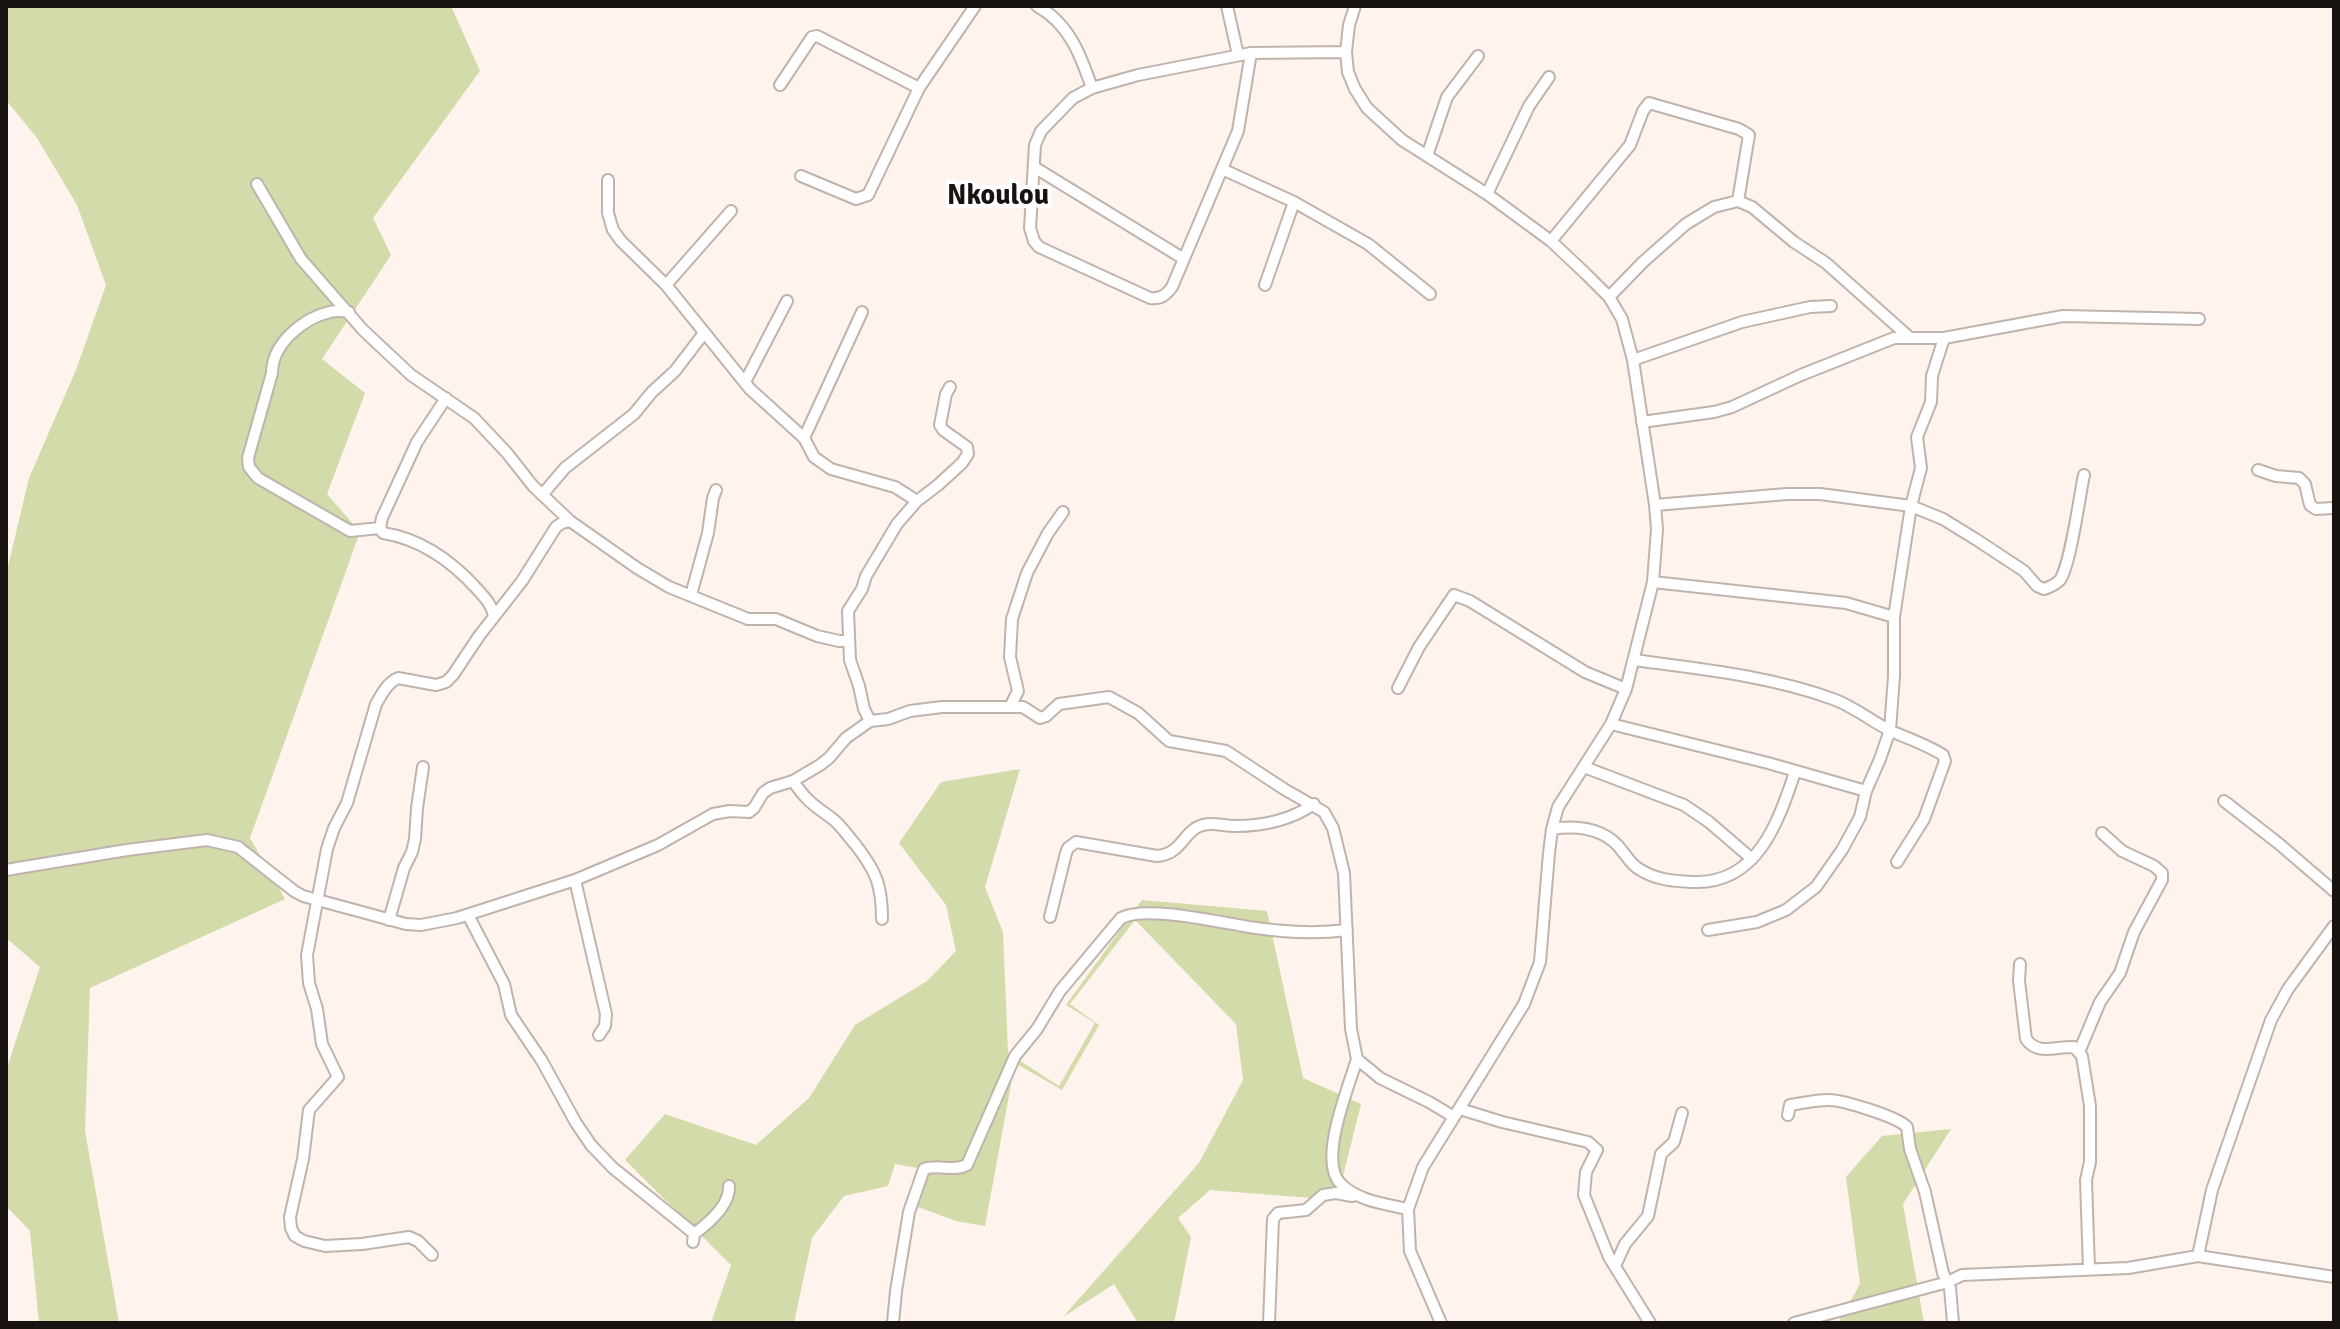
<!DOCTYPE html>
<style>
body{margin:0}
#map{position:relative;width:2340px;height:1329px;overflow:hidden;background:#fef3ed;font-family:Signika,sans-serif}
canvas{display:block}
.frame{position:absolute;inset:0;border:8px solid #181311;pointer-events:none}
</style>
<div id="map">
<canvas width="2340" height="1329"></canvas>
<div class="frame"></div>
</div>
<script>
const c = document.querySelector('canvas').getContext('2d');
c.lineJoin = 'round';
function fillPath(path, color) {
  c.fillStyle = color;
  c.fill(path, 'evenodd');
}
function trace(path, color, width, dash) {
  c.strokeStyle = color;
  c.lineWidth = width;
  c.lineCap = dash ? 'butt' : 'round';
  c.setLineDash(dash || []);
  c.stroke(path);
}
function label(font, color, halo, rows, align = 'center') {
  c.font = font + ' Signika,sans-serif';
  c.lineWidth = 8;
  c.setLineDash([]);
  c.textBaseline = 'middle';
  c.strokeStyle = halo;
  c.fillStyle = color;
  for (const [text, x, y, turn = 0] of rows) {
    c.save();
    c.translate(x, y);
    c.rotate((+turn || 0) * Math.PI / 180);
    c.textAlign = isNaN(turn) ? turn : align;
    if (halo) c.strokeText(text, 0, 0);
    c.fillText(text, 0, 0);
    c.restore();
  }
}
fillPath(new Path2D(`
 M6,6H451L480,71L373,218L391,255L322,359L365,393L327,494L360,532L250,838L285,899L90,988L85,1131L119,1323H39L30,1231L6,1206V1071L40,967L6,938V575L29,478L76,370L106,285L77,205L37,138L6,100Z
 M1020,769L985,887L1003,932L1008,1053L1059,1086L1095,1023L1066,1005L1142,900L1267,911L1303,1078L1361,1104L1337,1200L1210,1190L1178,1218L1191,1237L1174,1323H1138L1114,1284L1063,1317L1199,1163L1243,1080L1236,1024L1135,920L1070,1004L1099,1025L1062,1090L1015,1063L985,1226L956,1221L918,1207L917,1168L895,1164L888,1186L844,1196L812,1238L794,1323H711L731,1265L625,1160L665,1114L756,1145L809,1098L855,1025L927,981L956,951L946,905L899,843L941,782Z
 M1951,1129L1903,1204L1924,1323H1838L1860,1284L1846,1177L1882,1136Z`), '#d3dbaa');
const minor = new Path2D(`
 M1037,6C1069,23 1081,56 1092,88
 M1227,6L1238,55
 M1355,6L1349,25L1346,52L1348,72L1355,89L1367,108L1402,140L1487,194L1551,241L1586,274L1609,297L1622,319L1633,360L1655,505L1657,529L1653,582L1626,689L1611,724L1558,807L1552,829L1549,853L1540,962L1524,1004L1423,1167L1408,1209L1410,1251L1441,1323
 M1251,53L1238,131L1172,287C1165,296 1161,299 1150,298L1039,247L1034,241L1030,228L1035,145L1041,131L1073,98L1092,88L1138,75L1251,53L1346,52
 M780,85L812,37L817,36L919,88
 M1427,156L1447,97L1478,56
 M1034,167L1184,259
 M1222,169L1294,202L1368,244L1430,294
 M801,176L856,199L868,195L919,88L975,6
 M608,180V213L613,230L621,241L666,285L750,389L804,438L814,457L831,469L895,487L917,501
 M257,184L301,259L363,330L411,375L474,418L507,453L533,486L570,521L637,568L669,587L748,619H776L817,636L839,641H849
 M1487,194L1529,106L1549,77
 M1551,241L1630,145L1643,111L1649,103L1739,129L1749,135L1738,201
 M666,285L731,211
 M1265,285L1294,202
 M1609,297L1643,262L1686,224L1714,207L1738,201L1752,207L1794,242L1826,263L1909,337
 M349,312C343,311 336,310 330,312C303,318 272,344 272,373L248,458L249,467L258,478L350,531L380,528L383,533C422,539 452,561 478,590C485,598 492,605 494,616
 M1633,360L1742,322L1810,307L1831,306
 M745,382L787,301
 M1642,422L1714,412L1732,407L1801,375L1894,338H1944L2063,316L2199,319
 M804,438L862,312
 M2258,470L2276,476L2299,478L2305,484L2310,505L2316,509L2334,508
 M542,495L565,468L634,414L652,392L675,371L704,333
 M1655,505L1787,494H1820L1911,506L1943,519L1977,540L2024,571L2037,586L2044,589C2050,587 2055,585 2060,580C2071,563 2079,498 2084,475
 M380,528L382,518L417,442L446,398
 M1653,582L1846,603L1894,617
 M691,595L708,533L713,498L716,490
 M1634,660C1701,669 1770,676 1833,699C1855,707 1872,722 1893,732C1910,739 1927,745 1943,755L1945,761L1924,819L1897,862
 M1398,688L1419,647L1454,595L1470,601L1585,672L1626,689
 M1010,707L1018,691L1010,657L1012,619L1027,573L1048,533L1063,512
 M870,721L864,709L859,686L850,660L848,611L862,589L866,576L897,524L917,501L938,485L962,463L968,454L967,447L943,430L940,425L946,394L950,387
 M1611,724L1768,763L1866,791
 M1584,767L1684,805L1709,822L1752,859
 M793,781C808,803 814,805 834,820C842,827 848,836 855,844C876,871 882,885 882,919
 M2224,801L2278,843L2334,891
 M1552,829C1579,825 1606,828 1623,852C1629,859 1631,864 1639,869C1656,880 1673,881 1692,882C1757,885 1778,823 1795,772
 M6,870L127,850L207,840L238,847L294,891L303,896L406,924L421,925L457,918L575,880L658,845L713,814L730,811L749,812L754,808L763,793L770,788L793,781L820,765L829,758L846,738L870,721L888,719L910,711L942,707H1023L1040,718L1046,716L1059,704L1109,697L1138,713L1169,741L1226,751L1284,789L1324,812L1333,828L1344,873L1351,1029L1357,1059L1380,1078L1429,1102L1454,1117
 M575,880L606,1014L605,1026L599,1035
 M468,915L504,984L511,1015L542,1061L576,1123L591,1145L613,1168L691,1231L694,1234L693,1242
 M1050,917L1066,853L1068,848L1076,842L1157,856C1183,854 1183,830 1203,825C1212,822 1225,826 1235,826C1262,826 1291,820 1314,804
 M389,920L404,868L412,852L415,839L417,808L423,767
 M1708,930L1757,922L1786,910L1816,887L1842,850L1860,817L1866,791L1880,759L1890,730L1894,676V617L1911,506L1921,468L1917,437L1931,402L1932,376L1944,338
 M2020,964L2019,981L2026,1039C2038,1056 2056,1046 2074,1047L2082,1056L2090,1106V1162L2086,1180L2089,1269
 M2079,1052L2100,1002L2120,973L2134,932L2162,880V873L2154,866L2122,851L2102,833
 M1357,1059C1349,1086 1318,1160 1340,1183C1357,1201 1385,1204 1408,1209
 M1460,1109L1502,1122L1588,1142L1597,1150L1586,1172L1584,1195L1609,1257L1650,1323
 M1788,1115L1790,1105C1803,1103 1816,1100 1829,1100C1843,1100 1898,1117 1907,1127L1910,1149L1925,1192L1943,1273L1950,1288L1953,1323
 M694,1234C709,1223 730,1205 729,1186
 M432,1255L418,1241L409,1237L362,1244L325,1246L304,1241L295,1236L291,1228L290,1217L303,1159L309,1110L338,1077L322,1044L317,1009L309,983L307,955L327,849L334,828L347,803L376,704C382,694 387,683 398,678L436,685L446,682L453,675L479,636L522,581L556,527L562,523L570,521
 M2198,1256L2334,1277
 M1615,1266L1625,1244L1648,1216L1661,1154L1674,1142L1682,1113
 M893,1323L896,1291L909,1212L924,1169C939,1164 953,1172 967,1165L1015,1056L1037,1029L1060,991L1121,918C1148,905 1217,922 1249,927C1281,932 1315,934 1347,930
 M1269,1323L1273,1219L1278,1213L1306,1210L1323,1195L1336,1193L1352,1196
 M1794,1323L1948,1282L1962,1275L2128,1268L2198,1256L2212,1190L2271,1020L2288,989L2334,926`);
trace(minor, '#c0b3ac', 14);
trace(minor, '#fff', 10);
label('bold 28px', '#181311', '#fff', [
 ["Nkoulou",998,197]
]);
</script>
